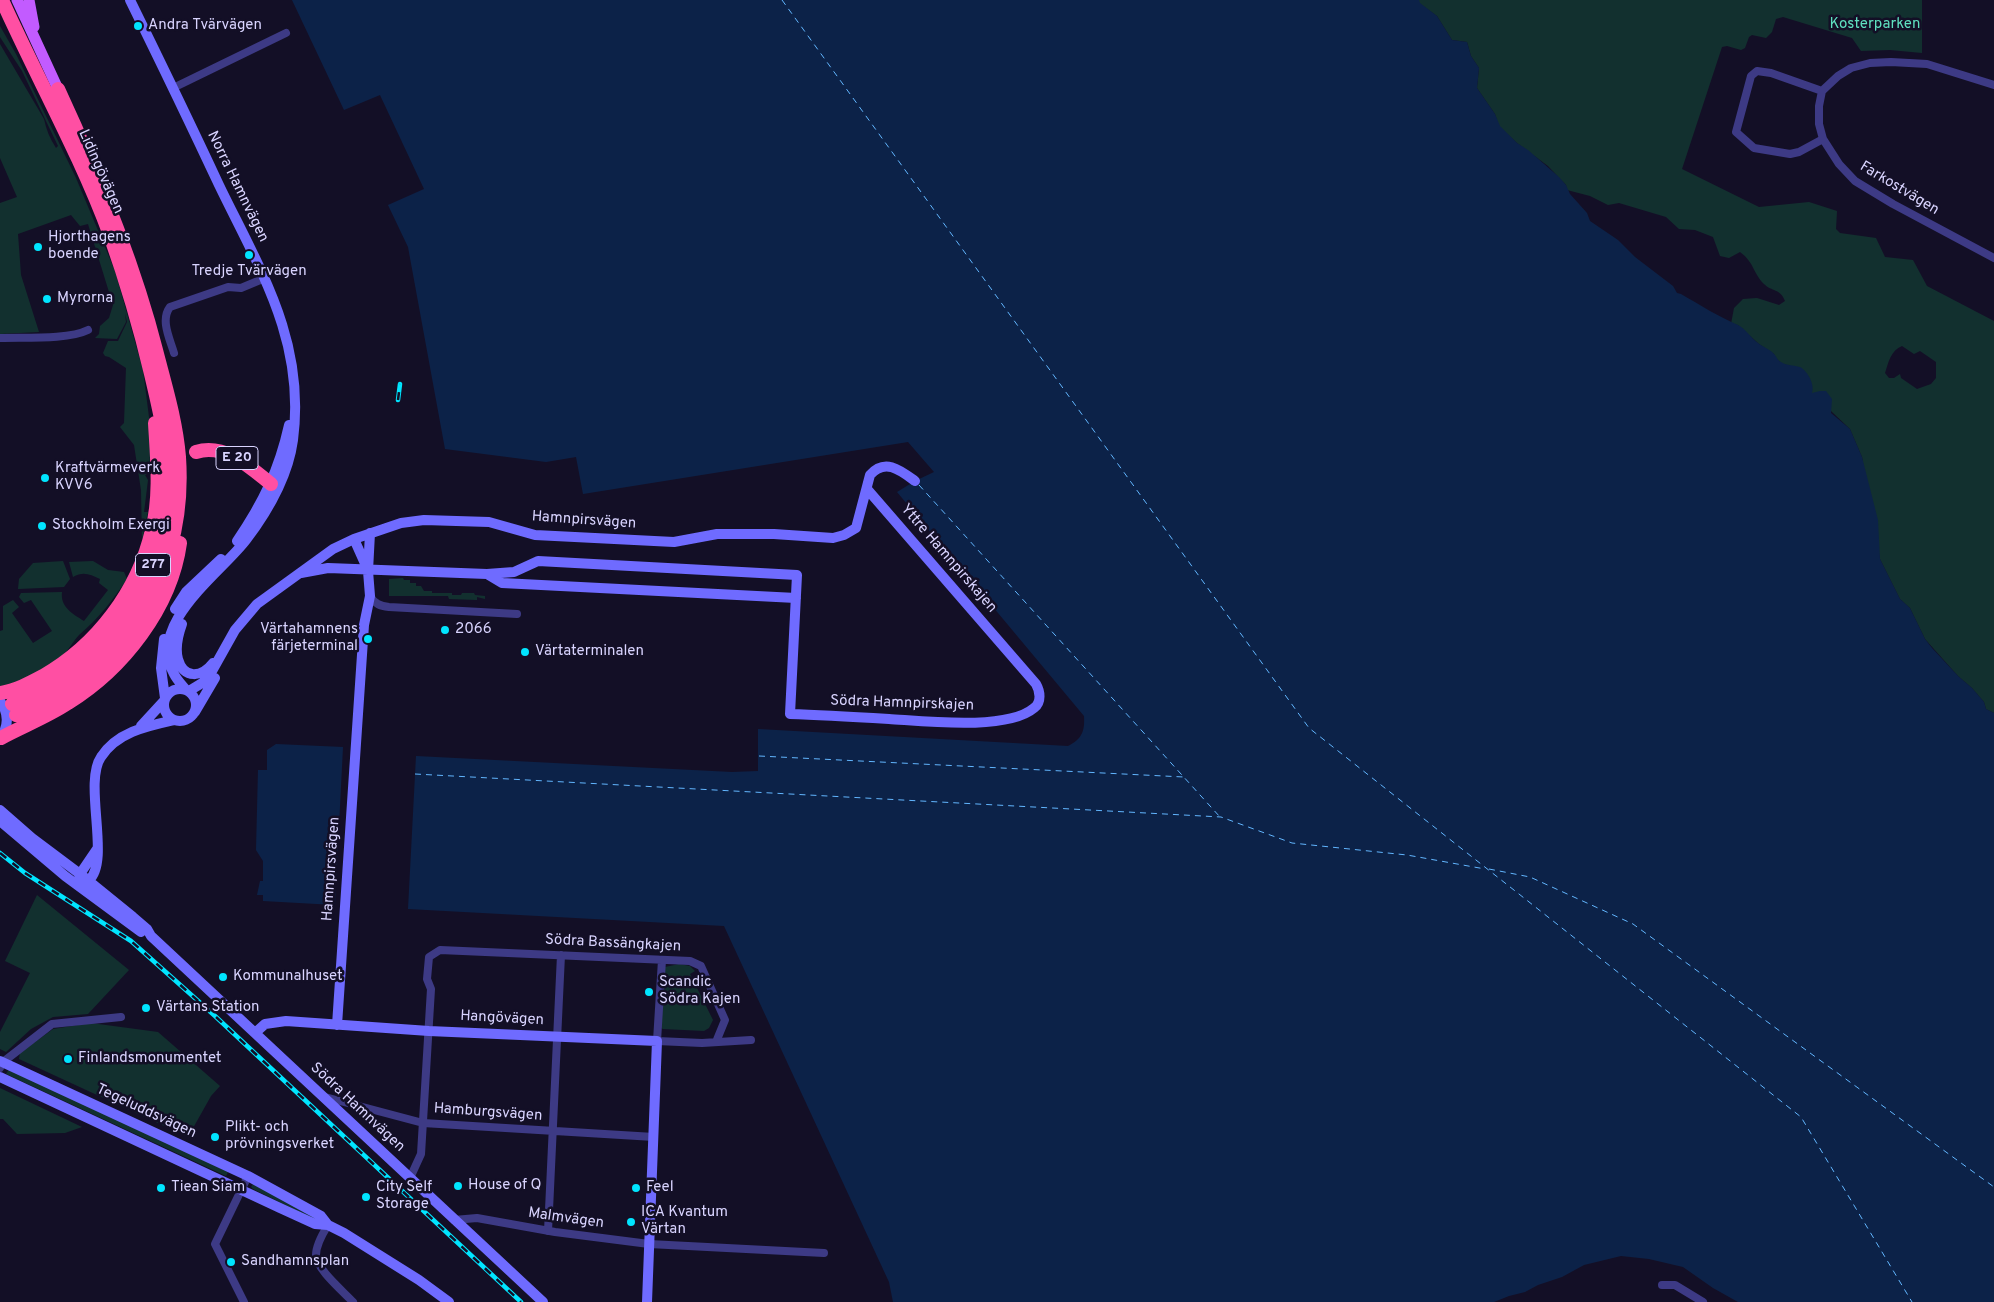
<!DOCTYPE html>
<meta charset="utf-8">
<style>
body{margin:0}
canvas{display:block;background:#130f26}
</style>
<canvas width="1994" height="1302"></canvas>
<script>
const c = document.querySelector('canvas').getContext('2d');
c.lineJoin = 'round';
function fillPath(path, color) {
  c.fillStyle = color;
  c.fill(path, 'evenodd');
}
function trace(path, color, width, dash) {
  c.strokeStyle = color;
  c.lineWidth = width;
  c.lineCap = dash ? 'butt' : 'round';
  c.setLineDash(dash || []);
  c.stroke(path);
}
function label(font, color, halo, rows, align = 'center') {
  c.font = font + ' Overpass,sans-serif';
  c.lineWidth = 5;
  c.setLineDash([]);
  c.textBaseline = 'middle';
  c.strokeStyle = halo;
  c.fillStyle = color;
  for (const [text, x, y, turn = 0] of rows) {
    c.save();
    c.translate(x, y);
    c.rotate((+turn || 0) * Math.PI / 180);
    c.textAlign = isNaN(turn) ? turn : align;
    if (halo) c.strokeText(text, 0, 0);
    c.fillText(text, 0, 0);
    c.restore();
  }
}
fillPath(new Path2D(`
 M1419,0H1922V53L1890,50L1861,51L1852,38L1783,17L1776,19L1772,32L1766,38L1752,35L1749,37L1745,48L1741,50L1727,46L1722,47L1682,169L1759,207L1809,202L1837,211L1836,229L1840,233L1876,238L1885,257L1913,260L1927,286L1994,321V713L1986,709L1984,702L1972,688L1958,676L1925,639L1910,608L1900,599L1880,559L1862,457L1850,429L1812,393L1790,366L1783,364L1776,359L1774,354L1759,344L1738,325L1731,324L1734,308L1743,299L1757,298L1779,305L1785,301C1780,288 1772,292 1764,284C1753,273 1754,262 1740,252L1729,258L1720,256L1713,237L1695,230L1679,229L1666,217L1619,203L1608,205L1590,196L1567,190L1566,185L1548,166L1517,143L1499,126L1495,114L1477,88L1479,68L1471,56L1467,42L1452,40L1437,16L1419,3ZM1902,346L1914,354L1920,351L1936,362V378L1931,384L1917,389L1901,378L1900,374L1894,378H1889L1885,373C1888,363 1891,350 1902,346Z
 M0,26L16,54L76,178L115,271L143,370L151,433L149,473L145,475L148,480L144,512H148L142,540L141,490L134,445L120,427L124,423L126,368L109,357L105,356L103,353L108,341H118L127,322L125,313L126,322L117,339L95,338L99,334L100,326L109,318L113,305L88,224L80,226L71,215L18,234L21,275L39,332L0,334V203L17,197L0,158V44L44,119C46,129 50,139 56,148L58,146L22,71L0,37Z
 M63,561L70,579L64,587L18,589L19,579L33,563Z
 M93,561L108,570L124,572L127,579C113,600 98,619 79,635C73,641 69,650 62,656C50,669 17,684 0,686V631L3,630V606L13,600L19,607L12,613L33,643L52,631L31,600L24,603L19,597L21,593L62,592C60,607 73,614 84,621L108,590L99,583L100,579C90,574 83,571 73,577L69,562Z
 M403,578L404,580H410V583H416V586H421L424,591H432V593H452V595H461L462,593H474L475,595L485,596V599L477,597V600L449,599L448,596H389V579Z
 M37,895L129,970L88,1014L53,1017L31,1029L6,1052L0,1049V1032L30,973L5,961Z
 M679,964L690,966L695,971L690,974L713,1020L709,1028L704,1031L663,1029L661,1028L665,967Z
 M91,1023L158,1032L220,1086L211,1096L188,1137L19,1059L20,1053L53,1029Z
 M9,1069L228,1172L226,1176L6,1074Z
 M0,1088L82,1127L65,1133L17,1134L3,1119H0Z
 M253,1184L318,1219V1221L253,1189L251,1187Z`), '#12302f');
fillPath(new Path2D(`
 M292,0H1419L1420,3L1437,16L1452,40L1467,42L1471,56L1479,68L1477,88L1495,114L1500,126L1517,143L1528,150L1559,177L1566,185L1570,194L1587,213L1590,221L1618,240L1635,257L1673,286L1677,293L1681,294C1700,305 1719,317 1738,325C1746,329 1751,338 1758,343C1763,347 1770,349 1774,354C1777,357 1777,360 1781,362C1787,366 1794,365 1800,367C1808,371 1815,385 1812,393L1820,391H1826L1832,399L1831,413L1850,429L1862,457L1878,520L1880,559L1900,599L1910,608L1925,639L1932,648L1958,676L1972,688L1984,702L1986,709L1994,713V1302H1738L1713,1288L1683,1267L1649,1259L1621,1256L1584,1265L1562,1277L1538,1285L1525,1292L1509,1296L1494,1302H893L889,1282L724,926L408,909L416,756L732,772L758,771V729L1068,746C1082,739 1085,731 1084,716L897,492L915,481L934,472L908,442L583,494L576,457L546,462L445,449L408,247L388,205L424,189L380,95L344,110Z
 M276,744L343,747L335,905L263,901V895H257L260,881H263V861L256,850L258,770H267V750Z`), '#0c2248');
trace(new Path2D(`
 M782,0L1309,728L1801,1117L1912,1302
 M919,485L1220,817
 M759,756L1184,777
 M415,774L1221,817L1292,843L1407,855L1485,869
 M1489,869L1530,877L1633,924L1994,1187`), '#62b6ff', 1, [6, 5]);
trace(new Path2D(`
 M1994,85L1927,64L1891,62L1870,63L1851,68L1838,76L1822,91L1819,106V124L1823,139L1839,164L1855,181L1893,204L1994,258
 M173,88L286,33
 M1822,91L1771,73L1757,71L1751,76L1736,132L1754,148L1790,154L1799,152L1823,139
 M0,338C23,337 68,340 88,330
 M174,353C170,339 160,320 170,307L228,287L241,288L265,278
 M370,596C375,604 380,606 389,607L517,614
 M662,960L657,1041L702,1043L751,1040
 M0,1068L3,1062L52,1024L121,1017
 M325,1097L423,1123L654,1137
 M410,1178L421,1154L431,989L427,979L429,957L440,950L690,961L701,966L725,1020L716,1042
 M454,1220L477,1218L555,1232L649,1244L824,1253
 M328,1225C323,1233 316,1245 316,1255C316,1269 344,1292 353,1302
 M548,1231L561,955
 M1662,1285H1675L1703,1302
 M244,1302L215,1244L248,1176`), '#3d3a85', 8);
trace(new Path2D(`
 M130,0C160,61 190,123 219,185C260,270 306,341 293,440C288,477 268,511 246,540C220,574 146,624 174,674C177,680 182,685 186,690
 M354,539L367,568
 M237,541C263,503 279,470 289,425
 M301,573L328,568L487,574L514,572L538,561L797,575L790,714C823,715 856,717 889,719C923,721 1007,731 1034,708C1042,702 1040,691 1036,684L867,489
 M487,574L502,583L796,598
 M175,609L186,592L221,559
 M182,624C178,635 175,648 178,659C184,680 202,677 213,663
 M164,639L161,668L165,698
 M164 705a16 16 0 1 1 32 0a16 16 0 1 1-32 0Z
 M189,691L207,680L235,630L257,604L333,549L354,539L401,523L424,520L489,522L535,535L674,542L717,534H774L833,538L844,535L856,528L870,475C885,458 900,470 915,481
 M0,701C9,713 9,726 0,739
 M195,712L215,678
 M141,726L164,701
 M0,810L32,838L80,874L133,917L147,929L151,936L543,1302
 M0,821L65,876L141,932
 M79,879L80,874L97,849
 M78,885C81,884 86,882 89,880C111,861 83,783 101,757C117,732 147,726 174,720
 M337,1025L364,625L370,596L368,571L370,533
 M255,1033L265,1024L286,1021L429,1031L657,1041L647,1302
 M0,1061L248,1176L321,1216L328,1225
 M0,1077L280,1208L315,1224L328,1225L344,1233L419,1280L449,1302`), '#6f6bff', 10);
trace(new Path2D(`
 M17,0L58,89
 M29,0L34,27`), '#c25bff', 11);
trace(new Path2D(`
 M2,0C37,78 80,154 110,235C126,280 140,327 151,374C161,416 171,457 168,501C164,569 123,635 69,674C52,687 32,696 12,704
 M196,452C225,443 250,467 271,484
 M0,693C15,691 30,683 43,676C97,645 138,591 152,530C161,496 157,458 155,423
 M16,715C124,669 187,575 179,457C176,420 165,385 156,350C133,260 97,173 58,89
 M1,738C23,726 47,717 68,703C123,669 171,608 180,543`), '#ff4fa3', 14);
const rail = new Path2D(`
 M398,400L400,384
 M0,853L25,873L131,941L215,1016L521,1302`);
trace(rail, '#00e5ff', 4.5);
trace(rail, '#130f26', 2.5, [8]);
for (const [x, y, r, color] of [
 [138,26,5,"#00e5ff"],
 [38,247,5,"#00e5ff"],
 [249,255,5,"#00e5ff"],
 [47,299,5,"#00e5ff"],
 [45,478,5,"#00e5ff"],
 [42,526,5,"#00e5ff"],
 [445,630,5,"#00e5ff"],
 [368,639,5,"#00e5ff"],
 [525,652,5,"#00e5ff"],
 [223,977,5,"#00e5ff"],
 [649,992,5,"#00e5ff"],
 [146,1008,5,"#00e5ff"],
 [68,1059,5,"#00e5ff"],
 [215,1137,5,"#00e5ff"],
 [458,1186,5,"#00e5ff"],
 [161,1188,5,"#00e5ff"],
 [636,1188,5,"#00e5ff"],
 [366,1197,5,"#00e5ff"],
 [631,1222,5,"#00e5ff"],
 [231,1262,5,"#00e5ff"]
]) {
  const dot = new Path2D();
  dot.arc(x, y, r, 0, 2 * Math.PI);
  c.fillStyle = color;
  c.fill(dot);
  trace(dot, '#130f26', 2);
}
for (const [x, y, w] of [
 [237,458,42],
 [153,565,35]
]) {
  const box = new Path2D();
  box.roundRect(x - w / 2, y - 11.5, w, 23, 4);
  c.fillStyle = '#130f26';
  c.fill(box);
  trace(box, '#d9d4ff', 1);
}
label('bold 14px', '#d9d4ff', null, [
 ["E 20",237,458],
 ["277",153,565]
]);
label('15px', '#5fe0c0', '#130f26', [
 ["Kosterparken",1875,25]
]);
label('15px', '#d9d4ff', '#130f26', [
 ["Andra Tvärvägen",148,26],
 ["Hjorthagens",48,238],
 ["boende",48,255],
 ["Tredje Tvärvägen",249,272,"center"],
 ["Myrorna",57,299],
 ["Kraftvärmeverk",55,469],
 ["KVV6",55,486],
 ["Stockholm Exergi",52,526],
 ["Värtahamnens",358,630,"right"],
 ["färjeterminal",358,647,"right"],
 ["2066",455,630],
 ["Värtaterminalen",535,652],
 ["Kommunalhuset",233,977],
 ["Scandic",659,983],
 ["Södra Kajen",659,1000],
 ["Värtans Station",156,1008],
 ["Finlandsmonumentet",78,1059],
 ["Plikt- och",225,1128],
 ["prövningsverket",225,1145],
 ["House of Q",468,1186],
 ["Tiean Siam",171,1188],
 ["City Self",376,1188],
 ["Storage",376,1205],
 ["Feel",646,1188],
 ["ICA Kvantum",641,1213],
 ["Värtan",641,1230],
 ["Sandhamnsplan",241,1262]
], 'left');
label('15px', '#d9d4ff', '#130f26', [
 ["Lidingövägen",100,172,66],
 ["Norra Hamnvägen",237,187,64],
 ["Farkostvägen",1899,189,31],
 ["Hamnpirsvägen",584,521,4],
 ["Yttre Hamnpirskajen",948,559,49],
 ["Södra Hamnpirskajen",902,704,2],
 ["Hamnpirsvägen",332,869,-86],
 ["Södra Bassängkajen",613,944,3],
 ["Hangövägen",502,1019,3],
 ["Södra Hamnvägen",357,1108,43],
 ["Tegeluddsvägen",146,1112,25],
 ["Hamburgsvägen",488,1113,4],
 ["Malmvägen",566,1219,8]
]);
</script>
